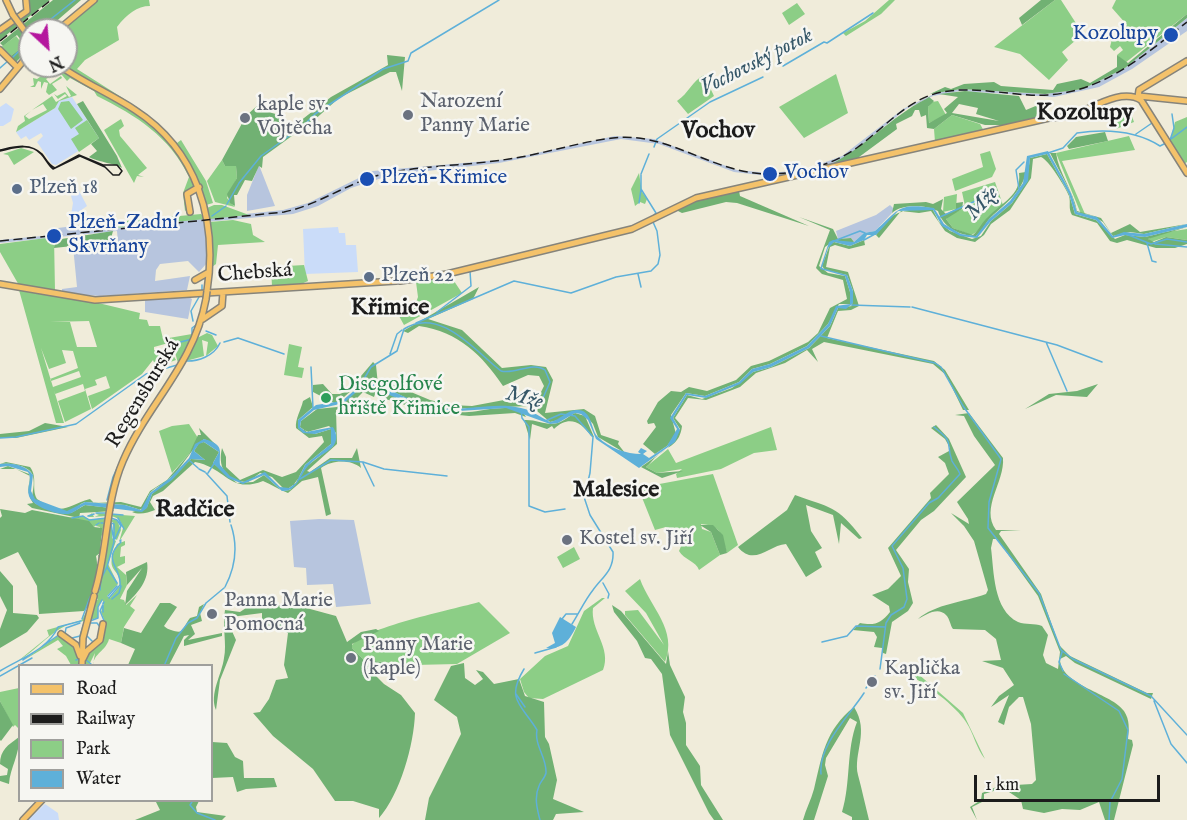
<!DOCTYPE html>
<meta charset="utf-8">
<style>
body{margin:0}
#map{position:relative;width:1187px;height:820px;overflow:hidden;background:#f0ecda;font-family:"IM FELL English",serif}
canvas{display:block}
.legend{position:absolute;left:18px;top:664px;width:195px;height:138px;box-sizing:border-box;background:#f6f6f2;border:2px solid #9f9f9c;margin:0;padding:8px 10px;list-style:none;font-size:18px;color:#1c1c1c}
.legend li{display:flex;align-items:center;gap:12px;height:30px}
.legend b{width:30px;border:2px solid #9f9f9c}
.north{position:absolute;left:18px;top:18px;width:60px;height:60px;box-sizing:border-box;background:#f6f6f2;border:2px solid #9f9f9c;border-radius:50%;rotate:154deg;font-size:16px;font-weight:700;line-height:24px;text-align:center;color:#1c1c1c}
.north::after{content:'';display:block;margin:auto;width:21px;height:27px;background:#b5179e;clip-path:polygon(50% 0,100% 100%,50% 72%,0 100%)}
.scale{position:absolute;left:974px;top:775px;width:186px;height:27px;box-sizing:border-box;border:3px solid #1c1c1c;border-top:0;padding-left:8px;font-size:18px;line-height:21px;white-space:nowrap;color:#1c1c1c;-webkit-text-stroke:4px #f6f6f2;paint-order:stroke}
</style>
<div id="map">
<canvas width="1187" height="820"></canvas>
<ul class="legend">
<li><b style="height:8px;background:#f4c26a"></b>Road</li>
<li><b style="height:8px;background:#1c1c1c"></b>Railway</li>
<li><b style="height:16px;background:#8cce86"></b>Park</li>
<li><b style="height:16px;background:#5eb0d9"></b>Water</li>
</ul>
<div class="north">N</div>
<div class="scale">1 km</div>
</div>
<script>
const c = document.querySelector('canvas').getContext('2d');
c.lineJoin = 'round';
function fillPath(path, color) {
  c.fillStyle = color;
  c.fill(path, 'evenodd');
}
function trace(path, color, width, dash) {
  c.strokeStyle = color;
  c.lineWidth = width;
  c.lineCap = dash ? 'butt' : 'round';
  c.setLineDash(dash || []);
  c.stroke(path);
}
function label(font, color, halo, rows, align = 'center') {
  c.font = font + ' "IM FELL English",serif';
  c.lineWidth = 5;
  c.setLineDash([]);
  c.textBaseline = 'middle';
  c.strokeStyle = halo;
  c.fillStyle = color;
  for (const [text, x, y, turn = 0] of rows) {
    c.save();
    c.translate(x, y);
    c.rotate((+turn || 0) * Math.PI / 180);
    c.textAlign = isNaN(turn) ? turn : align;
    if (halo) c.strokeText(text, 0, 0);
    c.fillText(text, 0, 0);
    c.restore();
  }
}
fillPath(new Path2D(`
 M72,97L99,138L56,165L52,164L37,142L43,136L41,133L29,140L26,136L21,139L16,132L55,108L59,101Z
 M6,103L14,109L11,121L3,126H0V107Z
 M77,187L87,206L73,216L71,215L73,203L70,192Z
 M338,227L339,233H345L346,245H356L358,272L305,274L303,229Z
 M45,804L58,813L59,820H28Z`), '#cadcf9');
fillPath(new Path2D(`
 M1187,18V31L1132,69L1099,87L1054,97L960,91L933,96L906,109L848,156L827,166L803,173L768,176L734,172L659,144L621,139L499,163L391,175L351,188L318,206L293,214L205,222L207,263L199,272L188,261L160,264L156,270L155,281L190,276L187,290L100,296L62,293V289L77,287L73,246L118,242L117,231L0,243V240L52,235L53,230L58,228L111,221L113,228L283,210L308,203L373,171L509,159L615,136L654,139L737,170L769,173L804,170L842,156L903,109L936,93L961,89L1044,94L1083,89L1125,68Z
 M259,165L275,206L247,211V195Z
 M890,205L894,209L892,213L875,231L864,233L854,242L851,238L838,239L836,231L876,215Z
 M187,296L192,299L188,319L145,312V299Z
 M319,519L354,520L371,604L336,607L333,584L307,585L306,568L294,567L290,521Z`), '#b7c5de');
fillPath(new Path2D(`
 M94,0H149L150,6C137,6 127,14 117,27L119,40L85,60L77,69L140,109L177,143L181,140L206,181L213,203L206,205L199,184L158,126L61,66H66V30H58Z
 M889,0H895L881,14L846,36L843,33L865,21Z
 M1055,0H1061L1083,34L1062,52L1068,60L1049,80L1020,54L994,47Z
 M1116,0H1187V14L1125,63L1117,55L1123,50L1120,46L1114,51L1110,47L1112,39L1127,25L1112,8Z
 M797,3L805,14L789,25L782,13Z
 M16,36L24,46L8,58L0,48Z
 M47,66L58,69V66C114,98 170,123 195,187L188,191V209L185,211L183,193L189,177C169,136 137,116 97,96L94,91L70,78L67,81L57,69V72L46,79L50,84L61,76L62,78L52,84L57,90L49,95L46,92L48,83L44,82L41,89V82L38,81L35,87H30L34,85L33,78L37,79L50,70Z
 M836,74L848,113L804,138L779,107Z
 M704,75L714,96L688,114L677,101C689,93 692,81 704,75Z
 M66,86L77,95L59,101L55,108L16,132L18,126L25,121L24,116L31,111L25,116L29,119L47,110L43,104L32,110L52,96L56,102L67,96L65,94L58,99L54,94L57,96L65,92L69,97L71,96Z
 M69,101L83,120L71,129L58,109L61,102Z
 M938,101L946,115L929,123L928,107L932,102Z
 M1130,111L1134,122L1116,129L1112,117Z
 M952,115L980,124L984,131L935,142L934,129Z
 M1187,117V162L1184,164L1170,141L1175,122Z
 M121,119L124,126L119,130L120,136L147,168L138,175L144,177L137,176L134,183L104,130Z
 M87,120L99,138L79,152L71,139L79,134L75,128Z
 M1129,136L1135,150L1062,161L1085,214H1081L1056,153Z
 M21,148L34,152L14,165L8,155L3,154Z
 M990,151L996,169L992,177L955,191L952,179L983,167L980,154Z
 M222,160L225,166L236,165L237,178L227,198L235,207L215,202L207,181Z
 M639,173L642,192L647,199L645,204L640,202L635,206L631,189Z
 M995,182L1003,205C993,212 980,232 971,235L953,228L946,219L948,216L995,193L965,206L962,192Z
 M957,194L956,209L943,212L944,197Z
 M214,205H222L249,215L210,219L207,208Z
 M201,214L205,219L115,228L114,222Z
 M233,220L251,224L253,235L265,242L218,245L216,264L212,267L210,222Z
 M1187,229V240L1166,237L1151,242L1148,239L1161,233Z
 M54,237L55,291L20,287L0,252V244Z
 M304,265L308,281L299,285L272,286L271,267Z
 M450,275L462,293L404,325L399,316L414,308L418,297L416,282Z
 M19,290L90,301L140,313L139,319L147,320L149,326H160L163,339L192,334L184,361L178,363L172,342L154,347V350L159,352L168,347L176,360L156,367L153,360L142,374L92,409L88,396L110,388L106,376L95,380L97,385L85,389L91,409L65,422L58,401L85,391L83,384L55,394L53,387L81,377L79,371L51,381L50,379L78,368L73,351L62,350L66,363L49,369L41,348L64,423H56ZM89,321L97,347H77L70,322H50Z
 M207,333L212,335L218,346L206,356L208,342L202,340L204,356L186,361L197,338Z
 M289,344L302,347L298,367L304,368L302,378L284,375Z
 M189,424L198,438L189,454L172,473L159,431L172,426Z
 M771,427L777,450L754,453L721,469L677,478L676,474L682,469L657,473L646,467L668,449L676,463Z
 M713,474L738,545L727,553C721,535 723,526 701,524L702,529L711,532L720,555L699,570C696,561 684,560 679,551L682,544L676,535L672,536L666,527L655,530L639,490L651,487L656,498L654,485Z
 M92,513L94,517L99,515L96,514L97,513L135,516L119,542L123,528C119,510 102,518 88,517Z
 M83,516L91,520L102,518L117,520L121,530L117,540L114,538L113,522H103L107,523L101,537L100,527L96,526L97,524L94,527L68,518Z
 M112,523V538L116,541L108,564L118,584L107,596L110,598L120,586C120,565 103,574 117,544L125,541V545L121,547L120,557L125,556V563L117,567L126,575L127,585L120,599L124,600L126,605L137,595L130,606L135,610L124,627L121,643L109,639C106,651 94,653 93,665L95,653L89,665H71L66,656L57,649L63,646L58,640L24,660L59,635C72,643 78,650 80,663H85V656L99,643L105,622L101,612L104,603L102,600L98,607V618L89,620L95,599L98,600L96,596L92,598L85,621C56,622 42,647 18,661L49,636L47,630L82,620L90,604L88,596L99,568L98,555H103L96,592L100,590L98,589L106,555L108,526Z
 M574,547L580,559L563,568L557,557Z
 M640,579C650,607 678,630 665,662L625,615V611L638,610L664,645L646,613L625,591Z
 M602,598H605L593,608C590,630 612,648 603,670L543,699L529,698L524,692L520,679L545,656L568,646L584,611Z
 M479,602L510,633L457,664L414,665L364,660L351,647C359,628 456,609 479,602Z
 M909,666L963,713L985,759C976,748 974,734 966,722C957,707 923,681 908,675Z
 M19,688V729L15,725L13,727L0,701V692Z`), '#8cce86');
fillPath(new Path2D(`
 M27,0H50L0,40V31L29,10Z
 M53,0H81L46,30H30L28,50L16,62L8,58L25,45L17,35L3,46L0,43Z
 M1041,0H1055L1022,25L1019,18Z
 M1187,14V18L1125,68L1083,89L1045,94L961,89L930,94L945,87L951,89L964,84L994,82L1001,86L1053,90L1057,84L1081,79L1090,83L1117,67V55L1128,63Z
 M387,55L405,57L402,91L396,72H390L339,98L303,130L296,133L263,157L262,168L259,166L252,181L245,180L237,195H234L235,206L230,203L227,194L237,178L236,166H225L222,160L246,116L259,104L272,113L283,116L286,124L295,125L331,97L388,65Z
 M965,91L1019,96L1026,110L1038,105L1036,118L1019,125H985L952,115L934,129L927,128L926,115L921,117L919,110H915L912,116L896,124L897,129L855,160L827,166C864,149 890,117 926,99L929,97L934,101L928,107L929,123L947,113L944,109L958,97L939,94ZM959,104L978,108L976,114L999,121L952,113Z
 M83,101L117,156L122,168C117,164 98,162 89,157L97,151L91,144L99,138L77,104Z
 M1105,132L1108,141L1069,149L1067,146L1076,137Z
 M1050,153H1056C1059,174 1073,190 1077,211L1101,218L1111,233L1130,224L1140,232L1187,224L1144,234L1130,232L1113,236L1103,222L1093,216L1077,212L1071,193Z
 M1047,154L1069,194L1075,214L1096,220L1115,239L1125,235L1145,237L1187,227L1148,239L1154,242L1166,237L1187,240V244L1175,248H1156L1127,240L1117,243L1110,241L1097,223L1072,215C1068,208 1071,203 1069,196C1066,188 1048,159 1041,157L1033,159L1031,178L1010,210L991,224L984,235L975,242L957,238L945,231L931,211L919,213L901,211L879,238L876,235C892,210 904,208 933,210L939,222L950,231L972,239L981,236L991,221L1012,203L1027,181L1030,158Z
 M1026,172C1022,192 1005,204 991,217C985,223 983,231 976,236C959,236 943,227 938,211C926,205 903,203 892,213L894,204L926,202L933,204L943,199L941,209L946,214L956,209V203L963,202L962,209L946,219L953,228L973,235C979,230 982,222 988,217C1001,203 1022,195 1019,173Z
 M736,190L739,191L740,196L809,226L737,203L726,202L682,213L676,210L686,203Z
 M799,217L833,229L838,239L851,238L854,242L847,243L835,240L825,247L819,266L828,273L845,276L850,292V304H839L828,324L807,346L770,364L752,369L739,382L705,396L686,393L671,415L676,434L667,446L655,454L643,444L656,427L654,423L648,424L647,421L658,402L671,391L681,392L689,387L707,391L736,380L751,366L769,361L808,342L818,333L830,308L847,299L843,280L822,274L816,268L830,230Z
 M113,231L110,242L54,248L55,240Z
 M864,240L865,245L849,249L835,245L830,247L826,267L848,272L859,306L851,310L838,311L827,338L934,361L945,370L969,410H963L946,375L933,364L824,342L812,349L818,362L807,350L785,363L756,373L740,387L706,400L688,398L675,418L682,426C680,444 669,446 657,456C653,459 650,464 646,467L657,473L683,471L662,478L641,467L668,448L680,429L673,418L687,395L702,399L732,388L753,372L771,367L809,348L830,326L838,308L852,306L853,291L847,275L825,270L822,266L830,244L834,242L850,246Z
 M479,287L473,299L428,319L462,330L502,368L531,365L546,367L553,380L545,413L584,409L595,416L601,435L619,441L618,444L625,453L598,437L593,424L582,411C570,413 562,420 550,422L531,406L444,409L413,401L381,386L387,382L430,400L451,405L472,406L504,400L536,402L544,386L539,376L528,375L503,386C482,355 459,332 419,326L408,333L403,331Z
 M373,362L376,365L378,385L360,383L336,404L313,392V385L323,384L332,394H340L349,390Z
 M1098,384L1087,397L1056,395L1025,409L1049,394L1077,391Z
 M362,385L377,388L374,397L363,392L353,402L336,410L337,444L307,471L310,472L330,458H352L357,448L361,468C350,459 332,460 321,468L331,514L326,516L318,477L302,481L288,493C279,490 271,484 263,481C229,494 227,468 195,462L163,491L153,496L150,502L155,510C148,513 139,515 132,512L147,507L152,494L191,459L205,460L194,451L199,443L204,442L219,452L213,463L237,483L253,482L264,475L282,491L290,490L307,466L333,446L336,433L329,426L307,432L300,427L301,421L317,409L337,407Z
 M380,389C410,403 436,414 469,412C484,411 518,401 526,417L515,413L469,416L429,412L382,398Z
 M310,397L313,407L298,420V428L315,434L331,429V444L305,465L296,483L289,488H283L272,477L260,473L248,482C223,481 218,465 222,448L226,457V467L240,480L263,470L282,477L296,472L324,442L322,436L309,438L296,428C295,419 301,410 303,401Z
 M575,413L585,416L594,437L591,436C581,422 569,415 554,429L552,426L547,429L532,424L530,440L524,420C536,419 547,426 558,423C564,421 569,416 575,413Z
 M969,413L1003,458C1005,482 980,508 996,530H1021L1001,531L999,534L1041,594L1059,645L1070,656L1147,693H1153L1151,699L1075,663L1066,656L1060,659C1060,685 1113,694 1124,711C1130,720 1129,729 1128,739L1132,740L1133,745L1114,820H1105L1099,802L1080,810L1062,809L1044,813L1023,809L1021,800L1003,788L984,794V801L972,807L977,820L970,807L981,800L982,793L999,786L1032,784L1036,780L1031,724L1023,697H1019L1009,707L1004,725L998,722L1009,695L991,707L999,696L1014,685L1003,668L982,661L1001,660L996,639L985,630L953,629C950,625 950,619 946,615C938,606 925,615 918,619C935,604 964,602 986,594L988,590L974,541L964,526L951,513L969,524L968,519L957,502L995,465L974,436L964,416L955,415ZM993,539H997L1038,596L1060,652L1058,669L1046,663L1043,655L1048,635L1042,626C1034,623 1026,625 1018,622C993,610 994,571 991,548Z
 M45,423L68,427L16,438H0V434L29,431Z
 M936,425L949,439L966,477L934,511L921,520L896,550L909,569L908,582L913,603L908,611L892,622L886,654L883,653L882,648L874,647L877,637L874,632L853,630L860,623C875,626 881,623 890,612L889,606L872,595L888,589L901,576L888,548L931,498L930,493L949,474L945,463L938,457L949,451L950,448L945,439L931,428Z
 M199,428L216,445L204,439C190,450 183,466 170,479C164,484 155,487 150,493C146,499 147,505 141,510L125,505L85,502C79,504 75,510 69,511C63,512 56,509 51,507C22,498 37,495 33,476C30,465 9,463 0,464L6,462L30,467C38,478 31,488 37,499C64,517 65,506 90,499L94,503L121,502L141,507L150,491L167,480L189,454L198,435H201Z
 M8,466L29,474L30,477L29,496L36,504L71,513L85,505L111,508L114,511L80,513L79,518L32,508L27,504L33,503C26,492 29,487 30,476L16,469H0Z
 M795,495C830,508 837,505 862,538L859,539L841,523L839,544L833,515L806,505L811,531L822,548L815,552L822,567L806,577L786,544C769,545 754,567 738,547L787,510Z
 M0,509L25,513L32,510L89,521L94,527L102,528L100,553L96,556C100,573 91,587 90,604L84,611L39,614L37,586L18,552L0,560V518L2,516Z
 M700,525H713L723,535L727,553L720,555L711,532Z
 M147,562C150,580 138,593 125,605L127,591L142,568L127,585L126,572Z
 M0,571L13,586V613L37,615L39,618L27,632L0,648V629L7,610L0,596Z
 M160,603H170L177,607L164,626C166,628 168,629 171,630C185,635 182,628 190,618L197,616L199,607L204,604L200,613L202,621L191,625L195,634L188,640L222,633V636L184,646V640L189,635L184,636L169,665H128L135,649L121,643L124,628L141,633Z
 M252,604L299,606L336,616L347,642L361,632L376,629L379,631L352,644V648L364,660L403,664V667H367L384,684L401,695L415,713C414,745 400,794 379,818V809L353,801H335L313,769L273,736L253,713L260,712L269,699L276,680L288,678L284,665L288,633L275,626H262V613L231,617V629L236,640L220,680L216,710C209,694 222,674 224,658C227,644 222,626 225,610L240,612Z
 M612,605L621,611L666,664L668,651L670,665L685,697L683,712L686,723V745L700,766L701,785L723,820H714L709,813L670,735L662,674L651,659L645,658L637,641L614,612Z
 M464,663L465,678L475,685L483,679L476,670L483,672L494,684L519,679L525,696L544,702L545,737L549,744L557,780L553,799L584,812L556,814L553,820H425L429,798L461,734L457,717L434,700L451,666Z
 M0,701L13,725L1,741L0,740Z
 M854,707C870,732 853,753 858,775C862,790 865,804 869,820H852V817L842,812C851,783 846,750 857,722L850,718L826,758L825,765L828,776L814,820H803C806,809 811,800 814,789C822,756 825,730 854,707Z
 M19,737C20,754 10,768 9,784L0,781V776L7,775L8,769L0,764C0,750 8,745 19,737Z
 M212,742L227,743L235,757L243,761L244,778H274L277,787L246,789L237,792L233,777L212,778Z
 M155,800L199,801L196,807L197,812L226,816L222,820H135L160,810Z`), '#71b173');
fillPath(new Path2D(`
 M1048,151L1071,193L1077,212L1097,217L1113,236L1124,232L1144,234L1187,224V227L1145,237L1125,235L1112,238L1096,220L1075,214L1069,194L1047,154L1030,158L1028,181L1012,203L991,221L977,238L960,236L942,226L933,210L898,211L876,235H867L864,240L850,246L834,242L828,248L822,268L847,275L853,291V303L846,309L838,308L830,326L809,348L771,367L753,372L740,384L706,398L687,395L673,418L680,430L675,442L639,468L596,439L588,420L581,414L575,413L558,423L550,424L506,408L443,412L412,404L364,385L344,403L314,410L301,421L300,427L306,432L333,427C336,432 338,439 334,445C329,452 318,456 311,463C300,472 299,492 282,491L264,475L243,484L228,478L213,463L219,452L204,442L199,444L194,451L205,460L191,459L172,480L152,494L147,508L142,512L85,505C80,507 74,513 68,514C57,515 33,507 29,496C26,487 33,480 28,472L8,466L0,467V464C11,462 26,465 33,475L31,491L35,499L67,511L85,502L125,505L141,510L150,493L170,478L189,458L195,444L204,439C225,445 219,450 220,465L230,476L243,482L265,472L280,487L289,488L296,483L305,465L331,444V429L315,434L303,433L298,428V420L316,405L342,401L364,382C389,386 409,402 434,407C463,413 492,401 521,408C532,410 540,417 550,422C560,420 566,411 576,410C593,409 590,429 598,437C609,448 627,454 641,454L638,452L641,448L647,451L643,454L649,458L667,446L677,429L670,418L686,393L705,396L739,382L752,369L770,364L807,346L828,324L836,306L850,304V292L845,276L820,269L829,242L833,240L854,242L864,233L875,231C900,209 897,203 934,208L944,224L961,234L976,236L989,219L1010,201L1023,183L1027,156Z
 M560,617L576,627C569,641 563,649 546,648L555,643L552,633Z`), '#5eb0d9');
trace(new Path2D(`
 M37,30L75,0
 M12,58L30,40
 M783,66L824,42L827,43L873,13
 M0,68L8,61
 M1136,134L1152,123
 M1171,139L1187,127
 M1170,140L1174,128L1172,114
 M654,147L657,139L710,102L763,77
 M1048,153L1063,148L1077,133C1105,129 1136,131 1160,146L1166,143
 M641,174L649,154
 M641,175V189L656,213L653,216
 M1019,189L1016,170L1024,162
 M639,203L641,189
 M227,204L239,183L261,156L303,126L315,114L383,69L408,61L411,53L499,0
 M212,216L226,206
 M940,217L991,194
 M1126,234L1151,244L1167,239L1187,242
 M864,240L875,234
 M834,241L860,231L865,233
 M1147,243L1152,261L1156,262
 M1155,244L1187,247
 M638,274L641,287
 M202,291V285
 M851,305L910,307
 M912,307L1057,345L1102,362
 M437,312L471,286L470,271
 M193,321L191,311L199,297
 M416,323L514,281L571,293L616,277L651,271L658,264L660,255L657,231L653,222
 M206,331L216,335
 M821,336L935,363L941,367L963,406L1001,459L989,502L988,528L1039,593L1061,650L1073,659L1151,696L1187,735
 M224,342L238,338L284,354
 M1046,342L1067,391
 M173,344L192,339V328L196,325
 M390,354L397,334L402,330
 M184,361C198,362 214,356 220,343
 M311,367L313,408
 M361,384L371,367L397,351L404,329C440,306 475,351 501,371C515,375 532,361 545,370L550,382L539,407
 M521,410L522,418L529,427V506L545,512L565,509
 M545,421L561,414L575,416L593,437L590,473L584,497L590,515L613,552C614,571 602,577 593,590C585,600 579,613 572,624
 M0,438L16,437L76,424L146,374L177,365
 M190,461L198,468
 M363,463L374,486
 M199,469L205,472
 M206,473L227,496L230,522
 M208,473L215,462
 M300,479L331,460L363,462L384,469L447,476
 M107,500L113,477L129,442
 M96,513H107
 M111,514L123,515
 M88,516L94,514
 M72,518L83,516L89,520L107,518
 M111,518L117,520L121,526L115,539
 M118,518L124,529
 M109,522L114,524V539
 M101,523H103
 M111,523L114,542L107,567L117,583
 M96,525L99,523
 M120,541L121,540
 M100,559L104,533
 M603,583L609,594L608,598
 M225,587C235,568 238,546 231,525
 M100,590L101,579L107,567
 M108,596L117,586
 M109,598L120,585C122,568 101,560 121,542
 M112,599L119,593L121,586
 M104,602L100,611L105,623
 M103,603V612
 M82,619L90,597
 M562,619L566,614H578
 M90,621L98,618V607L102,600
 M89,623H97L100,627
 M65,634L66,628L80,623
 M86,635L93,642
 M72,638L80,636L84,623
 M822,642L847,636L856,626L885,627
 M1062,652L1059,662L1063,671
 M535,653L556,647
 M85,659L91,664
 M23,660L60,634
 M76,660L79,659
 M164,666L176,638L188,623L197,618L206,603L224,588
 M524,669C505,700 522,705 537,730C534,745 547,758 546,773C545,778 540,782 539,786C534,797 537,809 540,820
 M880,669L886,623L891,615L904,607L907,599L903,568L892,546L929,503L938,498L960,474C958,469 954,465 952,461C945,442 956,444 934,427
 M0,671C19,659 48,650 58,627L81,621
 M1064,674L1119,711L1128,730L1122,779L1110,802L1109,820
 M0,676L32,658
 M866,688L875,676
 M516,694L525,707
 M1154,701L1171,744L1187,763
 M821,774C818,745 850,715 864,693
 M193,800L190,805L197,813L215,820`), '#5eb0d9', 1.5);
const major = new Path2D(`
 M6,0L13,15
 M0,30L27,11L26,0
 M58,30L94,0
 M0,50L17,67
 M60,66C84,83 111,94 135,110C197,150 218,220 207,291
 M0,89L30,53
 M1139,96L1187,101
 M1138,97L1139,90L1187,61
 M190,212L187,194L199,187
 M195,280L209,272
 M400,281L447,274L632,229L696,198L1049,118C1057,117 1065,118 1073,115C1093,108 1121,88 1141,100L1187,173
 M0,284L95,300L396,281
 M203,319L222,306L223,292
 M95,591C108,549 105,503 123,461C148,403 194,365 206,299
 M61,634L76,645L80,656
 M83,659L87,651L100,640L103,624
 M82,664L83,638L94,596
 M23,820L42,800`);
trace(major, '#86847b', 8);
trace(major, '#f4c26a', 5);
trace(new Path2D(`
 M0,150C14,147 30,142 42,154C46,159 48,165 55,168L79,155L103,165H117L122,171L119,175H113L105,167L80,156L53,169C48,165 46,159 41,154C30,142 14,148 0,151`), '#1c1c1c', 1.5);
trace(new Path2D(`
 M0,41L51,0
 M0,241L284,212C318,205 346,184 379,175C421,165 466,166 509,159C544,154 578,142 613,138C669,131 714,175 771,174C802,173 833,165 858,147C881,130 901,107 928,96C961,84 995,93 1029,95C1095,99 1138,60 1187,22`), '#1c1c1c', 1.5, [9, 4.5]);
const majorBridge = new Path2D(`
 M13,15L30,38
 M206,299L207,291`);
trace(majorBridge, '#86847b', 8, []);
trace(majorBridge, '#f4c26a', 5);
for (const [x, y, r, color] of [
 [1171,35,8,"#1a4fb4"],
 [408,115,6,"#6b7280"],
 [245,118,6,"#6b7280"],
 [770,174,8,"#1a4fb4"],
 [367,179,8,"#1a4fb4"],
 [17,189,6,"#5c6f8a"],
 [54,236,8,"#1a4fb4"],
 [369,277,6,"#5c6f8a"],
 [326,398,6,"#2e9e5b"],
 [567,540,6,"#6b7280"],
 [212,614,6,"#6b7280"],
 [351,658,6,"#6b7280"],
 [872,682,6,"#6b7280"]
]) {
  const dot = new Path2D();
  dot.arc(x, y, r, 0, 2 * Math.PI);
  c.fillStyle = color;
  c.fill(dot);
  trace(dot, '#f6f6f2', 2);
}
label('21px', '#164399', '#f6f6f2', [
 ["Kozolupy",1158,35,"right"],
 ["Vochov",784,174],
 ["Plzeň-Křimice",380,179],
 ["Plzeň-Zadní",68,224],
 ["Skvrňany",68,248]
], 'left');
label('21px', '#5b616d', '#f6f6f2', [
 ["Narození",420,103],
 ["Panny Marie",420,127],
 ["kaple sv.",257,106],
 ["Vojtěcha",257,130],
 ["Kostel sv. Jiří",579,540],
 ["Panna Marie",224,602],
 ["Pomocná",224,626],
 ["Panny Marie",363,646],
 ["(kaple)",363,670],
 ["Kaplička",884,670],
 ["sv. Jiří",884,694]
], 'left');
label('21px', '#4e5e75', '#f6f6f2', [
 ["Plzeň 18",29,189],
 ["Plzeň 22",381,277]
], 'left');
label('21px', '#1c1c1c', '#f6f6f2', [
 ["Chebská",255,274,-4],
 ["Regensburská",144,394,-59]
]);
label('21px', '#27864d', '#f6f6f2', [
 ["Discgolfové",338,386],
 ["hřiště Křimice",338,410]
], 'left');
label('italic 22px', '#365768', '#f6f6f2', [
 ["Vochovský potok",757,63,-27],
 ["Mže",983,204,-47],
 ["Mže",524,399,14]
]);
label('bold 24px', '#1c1c1c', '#f6f6f2', [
 ["Kozolupy",1085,114],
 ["Vochov",718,132],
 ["Křimice",390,309],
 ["Malesice",616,491],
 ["Radčice",195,511]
]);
</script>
